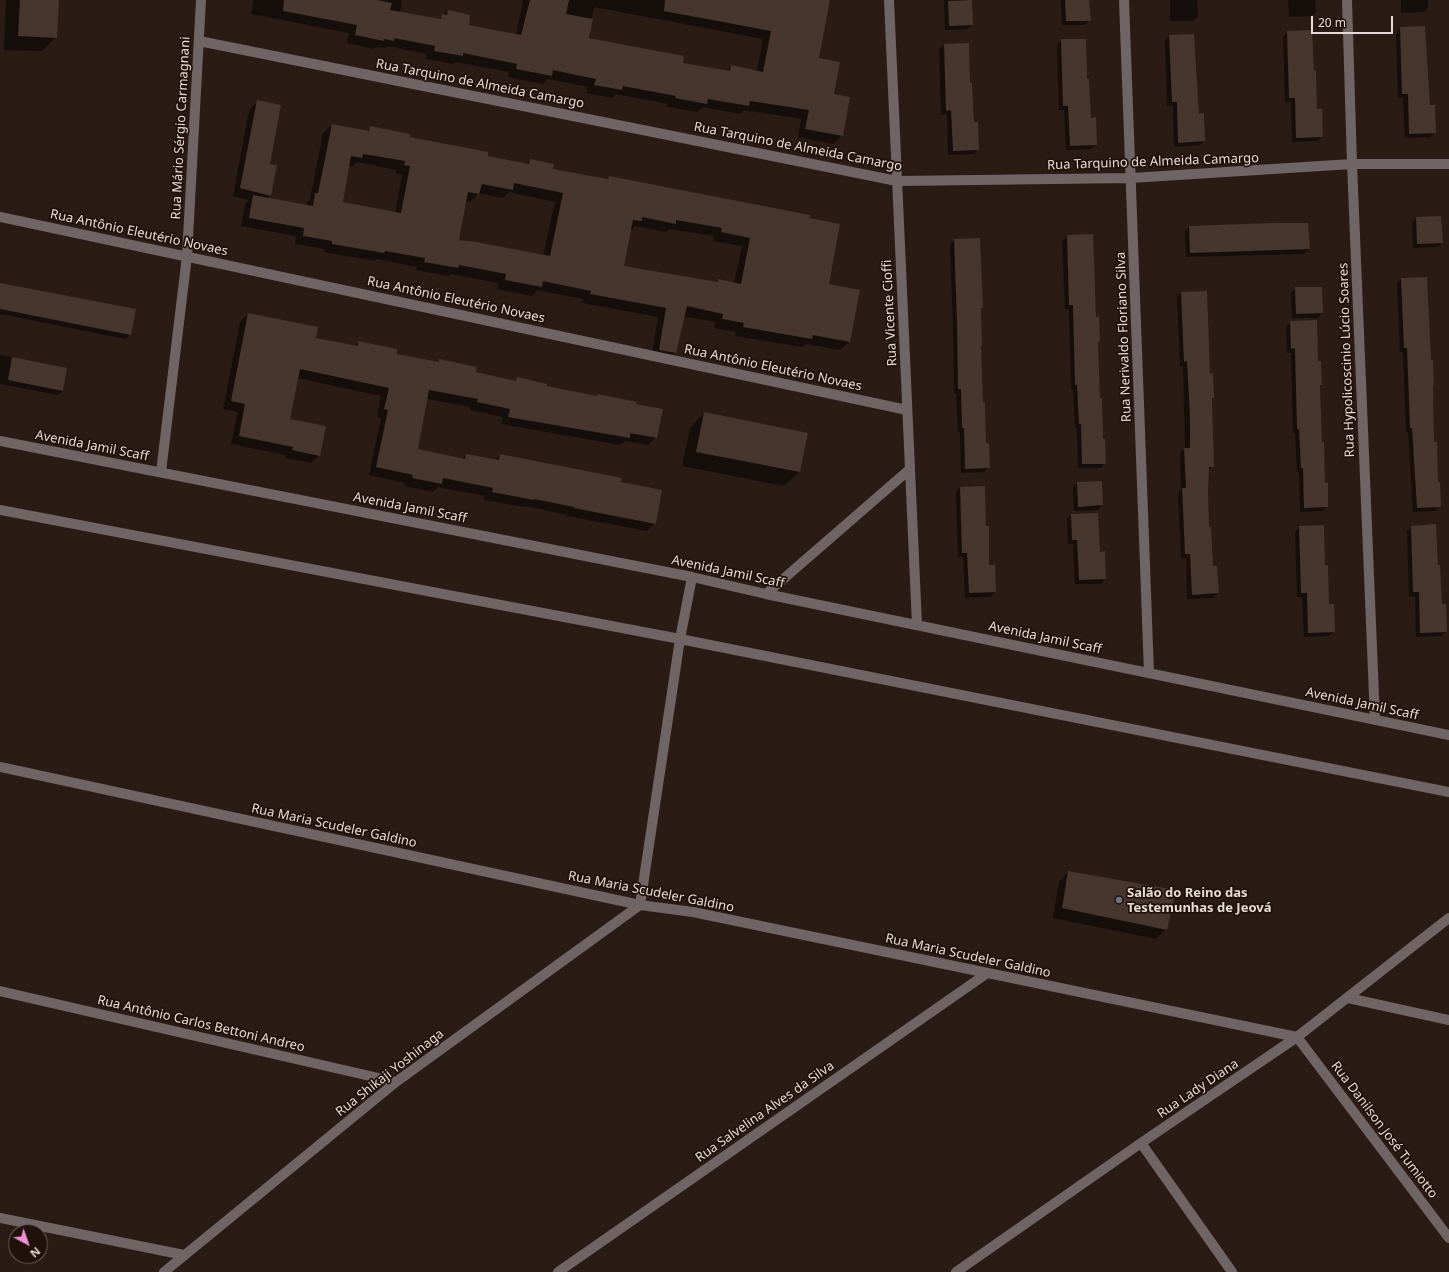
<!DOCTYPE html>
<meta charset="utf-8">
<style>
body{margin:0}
#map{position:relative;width:1449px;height:1272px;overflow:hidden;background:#2a1b14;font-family:"Noto Sans",sans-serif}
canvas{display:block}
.north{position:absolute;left:8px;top:1224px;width:40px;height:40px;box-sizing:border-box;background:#20120b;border:1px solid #6f625c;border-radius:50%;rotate:139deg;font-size:11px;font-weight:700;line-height:16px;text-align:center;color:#e5dbd6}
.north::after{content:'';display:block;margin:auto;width:14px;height:18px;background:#f391d5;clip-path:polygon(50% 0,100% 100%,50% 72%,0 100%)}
.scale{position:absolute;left:1311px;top:16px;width:82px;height:18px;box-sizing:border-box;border:2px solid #e5dbd6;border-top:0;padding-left:5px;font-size:12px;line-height:14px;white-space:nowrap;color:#e5dbd6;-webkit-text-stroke:3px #20120b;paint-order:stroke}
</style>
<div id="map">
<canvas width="1449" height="1272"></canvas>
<div class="north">N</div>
<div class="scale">20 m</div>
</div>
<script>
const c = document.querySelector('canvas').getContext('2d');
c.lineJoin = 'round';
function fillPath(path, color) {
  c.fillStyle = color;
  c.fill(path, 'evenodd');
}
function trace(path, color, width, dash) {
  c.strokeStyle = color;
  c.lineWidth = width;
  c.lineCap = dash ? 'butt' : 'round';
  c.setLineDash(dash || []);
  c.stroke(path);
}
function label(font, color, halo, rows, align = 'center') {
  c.font = font + ' "Noto Sans",sans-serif';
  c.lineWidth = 3.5;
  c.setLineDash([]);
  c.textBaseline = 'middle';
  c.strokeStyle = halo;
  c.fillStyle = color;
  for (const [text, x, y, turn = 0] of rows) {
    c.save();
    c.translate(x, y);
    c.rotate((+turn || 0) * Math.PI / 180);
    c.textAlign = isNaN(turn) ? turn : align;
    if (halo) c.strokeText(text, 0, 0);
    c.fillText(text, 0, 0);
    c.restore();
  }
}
fillPath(new Path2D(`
 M6,0H58L56,37L42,51L4,50Z
 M254,0H402L400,13L438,20L448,11L467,25L516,35L523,0H829L818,59L833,94L842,135L834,144L798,137L801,119L744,110L740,114L703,107L698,112L667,107L668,104L616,94L613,98L586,93L588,87L548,79L543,84L508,77L509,72L456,62L453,64L426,59L427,54L387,46L385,48L376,47L374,49L347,43L349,33L251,14ZM594,7L763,39L757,71L731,66L726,71L681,64L588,38Z
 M944,0H969L972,24L968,29L945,30Z
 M1061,0H1088L1090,20L1085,25H1062Z
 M1170,0H1197L1198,16L1193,21H1170Z
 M1288,0H1315L1316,12L1311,16L1289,17Z
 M1401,0H1428V8L1424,12L1401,13Z
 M1400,28L1429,106L1435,132L1430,137L1405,138L1403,98H1398L1396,33Z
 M1288,32L1316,110L1322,136L1318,141L1292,142L1291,102H1285L1283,37Z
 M1169,36L1199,115L1204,141L1200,145L1174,147L1173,106H1167L1165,41Z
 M1061,40L1086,80L1090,119L1096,145L1091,149L1066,150L1064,110H1059L1057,45Z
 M968,44L969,84L973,123L978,149L974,154L948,155L947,114L941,115L939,49L944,45Z
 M257,102L269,164L270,196L267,198L306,206L307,203L310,199L323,133L332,125L366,132L370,128L486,156L526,164L530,160L552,170L607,179L609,177L808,219L828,285L849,342L840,350L806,344L802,347L735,336L736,332L714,328L715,322L683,316L675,352L666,361L651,358L658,317L582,303L583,299L537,290L532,296L497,289L498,283L451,274L449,276L416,270L417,267L377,259L375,261L324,252V249L295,244L296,236L241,226L245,205L249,200L233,196L249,110ZM357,162L396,170V173L402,175L395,213L341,202L347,166H353ZM509,192L555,202L543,256L458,241L465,201L470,202L479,193L503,198ZM635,226L666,232L669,229L714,236L713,241L742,246L734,283L718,280L716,283L623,267L630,229L632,230Z
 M1416,218L1442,243L1437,247L1413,248L1412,223Z
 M1307,224L1309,249L1304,254L1186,257L1185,231L1189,227Z
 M1092,235L1102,440L1105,463L1101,468H1078L1077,428H1075L1073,389H1071L1069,309H1065L1062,241L1067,236Z
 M954,240L982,308L980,310L981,346L980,347L985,444L989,467L984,472L961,473L960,432H958L956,393H954L953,327L950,245Z
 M1401,279L1430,361L1434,443L1440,506L1435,511L1413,512L1408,432H1406L1403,352H1400L1397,284Z
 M0,284L130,334L125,339L0,314Z
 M1296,288L1322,313L1317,318H1292L1291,293Z
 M1181,293L1209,375L1213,398L1212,400L1213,466L1207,471L1208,528L1212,567L1218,593L1213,598L1187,599L1186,558H1181L1178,493L1181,490L1180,453L1185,449L1183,366H1180L1177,297Z
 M248,314L314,338L354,347L359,342L395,354L437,363L440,360L475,373L515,382L518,379L545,386L596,397L598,395L635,404L656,437L648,445L625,441L620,445L501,424L503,417L470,410V407L427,399L417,450L462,459L466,455L495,460L500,455L620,482L655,523L647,531L567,516V515L526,506L525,507L484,500L485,496L438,487L433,492L404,486L405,483L369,475L381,418L377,417L381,396L297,378L289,419L319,455L311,463L285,458V455L231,444L238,412L223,409L240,322Z
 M1291,322L1317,362H1320L1321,443L1327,507L1323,511L1300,512L1299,472H1297L1295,433H1293L1291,353H1287L1286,327Z
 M0,355L66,368L63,391L58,395L0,384Z
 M704,413L807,434L799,472L784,486L682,466L690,428Z
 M1077,483L1102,505L1097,510L1074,511L1073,488Z
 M960,488L985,527L988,566L995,592L990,597L965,598L963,557H958L956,492Z
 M1071,515L1099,553L1104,552L1105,579L1101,584H1075L1073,544H1068L1067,519Z
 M1299,527L1325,567L1328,605L1334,631L1329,636L1304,637L1302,597H1297L1295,532Z
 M1412,527L1437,566L1441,605L1446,631L1442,636L1416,637L1415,596L1409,597L1407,531Z
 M1068,872L1166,929L1156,939L1053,918L1059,882Z`), '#0007');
fillPath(new Path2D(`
 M20,0H59L57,38L18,36Z
 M284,0H377L392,3L390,10L441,19L442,14L447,15L448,10L470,15L469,25L521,35L530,0H569L566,14L593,19L589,38L684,56L683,63L730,71L731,65L763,72L771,31L664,11L665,0H830L819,58L840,62L834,94L850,97L843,136L805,129L809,110L750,101L749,106L708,99L707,104L675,98L676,96L623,86L622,90L594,85L596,79L553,70L552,76L516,69L517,64L463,53V56L434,51L435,46L394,38V41L384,39V41L355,35L357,25L283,11Z
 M972,0L973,25L949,26L948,1Z
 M1065,0H1089L1091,21H1066Z
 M1425,26L1430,105H1435L1436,133L1409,134L1408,94H1402L1400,27Z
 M1312,30L1314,71L1316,70L1317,109H1322L1323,137L1296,138L1295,98H1289L1287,31Z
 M1194,34L1199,114L1204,113L1205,141L1178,143L1177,102H1172L1169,35Z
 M1061,39H1086L1087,79H1089L1091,118L1096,117L1097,145L1070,146L1068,106H1063Z
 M969,43L970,83H972L974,122H978L979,150L953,151L951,110L946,111L944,44Z
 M257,100L281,105L270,164L277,165L271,196L240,188Z
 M332,124L369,131L370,126L410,134V137L488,152V156L529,164L530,159L554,164L553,169L608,179L609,176L810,215L809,218L840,224L829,284L860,290L850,342L813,335L812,339L743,327L744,323L722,319L723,314L687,306L676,353L659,350L666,308L590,294L591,291L543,281L542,287L505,280L506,274L459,265L458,268L424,262L425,258L385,251L384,253L332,244V241L303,236L304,228L249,218L253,195L313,206L315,193H318ZM363,154L405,161L404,165L410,166L401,213L343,202L351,156L362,158ZM514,183L563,193L550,256L476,242L459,240L468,192L479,194L482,184L513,190ZM642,217L676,224V220L722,228L721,232L750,238L741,284L718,279V282L624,266L633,220L642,221Z
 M1441,216L1443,243L1417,244L1416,217Z
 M1273,223H1308L1310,249L1190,253L1189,226Z
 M1093,234L1096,317H1099L1100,341L1098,342L1100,398H1102L1103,439H1105L1106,464H1082L1081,424H1079L1077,385H1075L1073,305H1069L1067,235Z
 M980,238L983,308H981L982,346H981L983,403H985L986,443H989L990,468L965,469L964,428H962L961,389H958L957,322L954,239Z
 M1427,277L1431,360H1433L1434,385H1433L1434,442H1437L1438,482H1440L1441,507L1417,508L1412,428H1410L1407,348H1404L1401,278Z
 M0,283L136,309L131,335L0,309Z
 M1295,287H1322L1323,313L1296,314Z
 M1207,291L1210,374L1213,373L1214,398H1212L1214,467H1209L1208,490L1209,527H1211L1213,566H1217L1219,593L1192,595L1190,554H1185L1183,508L1182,488H1186L1184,448H1190V416L1187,361L1184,362L1181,292Z
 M248,313L318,327L316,338L358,346V341L397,349V354L439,362V359L477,367L476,372L516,381L517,377L547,384V386L597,396L598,394L637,402L636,404L663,409L657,438L630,433V438L508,417L510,409L477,402L478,399L429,390L418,449L465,459L466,454L499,460L500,454L622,478L621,482L662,490L656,524L574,508V507L534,499V500L492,492L493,488L443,478L442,484L412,478L413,475L376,467L388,410L384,409L389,388L300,369L290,419L326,426L320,456L292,450L293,447L239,436L245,404L231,401Z
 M1317,320L1318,361H1321L1322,385H1320L1322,442H1324L1325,483L1328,482V507L1304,508L1303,468H1301L1299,429H1297L1295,348L1291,349L1290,321Z
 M12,357L67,368L63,391L8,380Z
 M704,412L808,433L800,472L696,452Z
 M1102,481L1103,505L1078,507L1077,482Z
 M985,486L986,526H989V565H995L996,592L969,593L967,553H962L960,487Z
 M1098,513L1100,552L1105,551L1106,579L1079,580L1077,540H1072L1071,514Z
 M1436,524L1438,565H1440L1442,604H1446L1447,632L1420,633L1419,592H1413L1411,526Z
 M1324,525L1325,566L1328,565L1329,604H1334L1335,632L1308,633L1307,593H1301L1299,526Z
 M1068,871L1176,890L1167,930L1062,908Z`), '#46362e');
trace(new Path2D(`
 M889,0L917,625
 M1124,0L1149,673
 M1347,0L1352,164L1375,720
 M199,41L897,181L1131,178L1352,164H1449
 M0,217L907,410
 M0,441L692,577L766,594L1449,735
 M161,472L187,256L201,0
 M0,510L680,639L1449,792
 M766,594L910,469
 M0,767L640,905L693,912L1297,1037L1449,1238
 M0,991L396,1082
 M1348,998L1449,1020
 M1141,1143L1232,1272
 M0,1218L184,1255
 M164,1272L396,1082L640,905L680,639L692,577
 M558,1272L986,974
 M956,1272L1141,1143L1297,1037L1449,918`), '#6f6564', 10);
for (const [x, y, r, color] of [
 [1119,900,4,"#6b7280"]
]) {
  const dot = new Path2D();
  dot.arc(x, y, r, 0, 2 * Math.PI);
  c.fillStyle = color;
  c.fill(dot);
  trace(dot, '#20120b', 1.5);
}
label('13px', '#e5dbd6', '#20120b', [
 ["Rua Tarquino de Almeida Camargo",480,84,11],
 ["Rua Mário Sérgio Carmagnani",181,128,-87],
 ["Rua Tarquino de Almeida Camargo",798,147,11],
 ["Rua Tarquino de Almeida Camargo",1153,162,-2],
 ["Rua Antônio Eleutério Novaes",139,233,12],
 ["Rua Antônio Eleutério Novaes",456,300,12],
 ["Rua Vicente Cioffi",890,313,-93],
 ["Rua Nerivaldo Floriano Silva",1124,337,-92],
 ["Rua Hypolicoscinio Lúcio Soares",1347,360,-92],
 ["Rua Antônio Eleutério Novaes",773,368,12],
 ["Avenida Jamil Scaff",92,446,11],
 ["Avenida Jamil Scaff",410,508,11],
 ["Avenida Jamil Scaff",728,572,12],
 ["Avenida Jamil Scaff",1045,638,12],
 ["Avenida Jamil Scaff",1362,704,12],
 ["Rua Maria Scudeler Galdino",334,826,12],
 ["Rua Maria Scudeler Galdino",651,892,11],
 ["Rua Maria Scudeler Galdino",968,956,12],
 ["Rua Antônio Carlos Bettoni Andreo",201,1024,13],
 ["Rua Shikaji Yoshinaga",390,1073,-38],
 ["Rua Lady Diana",1198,1089,-34],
 ["Rua Salvelina Alves da Silva",765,1112,-35],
 ["Rua Danilson José Tumiotto",1384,1130,53]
]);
label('bold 13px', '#e5dbd6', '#20120b', [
 ["Salão do Reino das",1127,893],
 ["Testemunhas de Jeová",1127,908]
], 'left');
</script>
